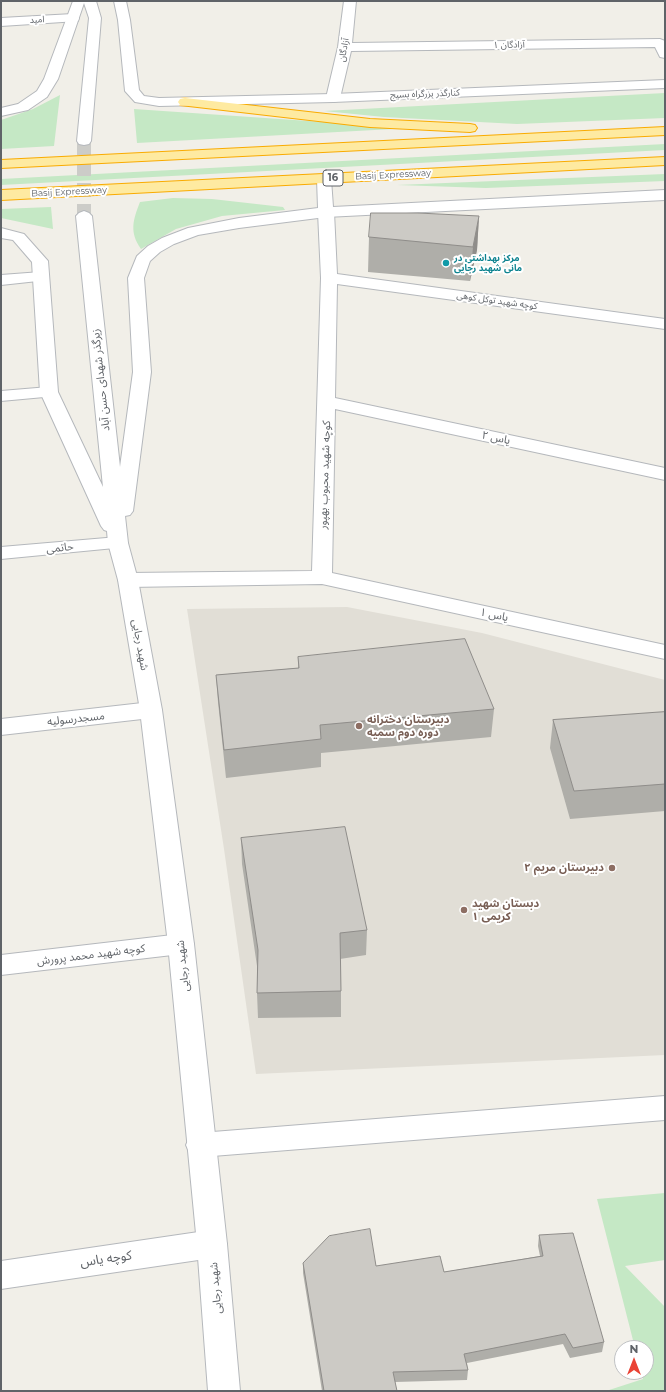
<!DOCTYPE html>
<meta charset="utf-8">
<style>
body{margin:0}
#map{position:relative;width:666px;height:1392px;overflow:hidden;background:#f1efe8;font-family:Montserrat,sans-serif}
canvas{display:block}
.frame{position:absolute;inset:0;border:2px solid #5f6368;pointer-events:none}
.north{position:absolute;left:614px;top:1340px;width:40px;height:40px;box-sizing:border-box;background:#fff;border:1px solid #bfc1c3;border-radius:50%;rotate:0deg;font-size:11px;font-weight:700;line-height:16px;text-align:center;color:#5f6368}
.north::after{content:'';display:block;margin:auto;width:14px;height:18px;background:#ea4335;clip-path:polygon(50% 0,100% 100%,50% 72%,0 100%)}
</style>
<div id="map">
<canvas width="666" height="1392"></canvas>
<div class="frame"></div>
<div class="north">N</div>
</div>
<script>
const c = document.querySelector('canvas').getContext('2d');
c.lineJoin = 'round';
function fillPath(path, color) {
  c.fillStyle = color;
  c.fill(path, 'evenodd');
}
function trace(path, color, width, dash) {
  c.strokeStyle = color;
  c.lineWidth = width;
  c.lineCap = dash ? 'butt' : 'round';
  c.setLineDash(dash || []);
  c.stroke(path);
}
function label(font, color, halo, rows, align = 'center') {
  c.font = font + ' Montserrat,"Noto Sans Arabic",sans-serif';
  c.lineWidth = 4;
  c.setLineDash([]);
  c.textBaseline = 'middle';
  c.strokeStyle = halo;
  c.fillStyle = color;
  for (const [text, x, y, turn = 0] of rows) {
    c.save();
    c.translate(x, y);
    c.rotate((+turn || 0) * Math.PI / 180);
    c.textAlign = isNaN(turn) ? turn : align;
    if (halo) c.strokeText(text, 0, 0);
    c.fillText(text, 0, 0);
    c.restore();
  }
}
fillPath(new Path2D(`
 M347,607L482,633L665,680V1055L256,1074L224,849L187,609Z`), '#e1ded6');
fillPath(new Path2D(`
 M665,93V118L517,124L384,117L324,111Z
 M60,95L54,146L1,149V120L33,109Z
 M134,109L411,128L137,143Z
 M665,144V150L1,185V179Z
 M665,174V181L486,188L397,185Z
 M173,198L212,199L283,207L285,210L222,216L176,229L141,249C129,232 133,220 140,202Z
 M51,207L53,229L1,218V209Z
 M665,1193V1260L625,1266L665,1307V1391H606L643,1379L641,1372H646V1348H635L597,1199Z`), '#c5e8c5');
trace(new Path2D(`
 M84,141V216`), '#ccccc8', 14, [14, 7]);
const minor = new Path2D(`
 M344,1H356L352,43L660,39L665,41V58L660,57L655,47L351,51L340,98L338,101L333,102L328,101L326,98L338,47Z
 M73,14L78,15L79,18L78,21L1,26V18Z
 M326,207L331,209L334,212L337,274L665,319V329L337,284L335,398L665,468V480L335,409L332,573L665,645V659L322,584L128,587L121,585L118,580L121,575L128,573L312,571L321,278L318,212L321,209Z
 M41,272L47,274L49,277L47,280L1,285V275Z
 M49,387L55,388L58,392L55,396L1,401V391Z
 M118,537L125,539L128,543L125,547L1,559V547Z
 M151,702L159,705L162,710L159,715L151,718L1,735V719Z
 M181,934L190,937L194,944L190,951L181,954L1,975V955Z
 M665,1096V1120L200,1157L190,1154L186,1145L190,1136L200,1133Z
 M212,1230L222,1234L227,1244L222,1254L212,1258L1,1289V1261Z`);
const tertiary = new Path2D(`
 M73,1H96L101,18L91,141L89,144L84,145L79,144L77,141L89,18L84,3L58,79L47,97L28,110L1,116V108L18,104L37,91L44,79Z
 M114,1H126L130,20L139,90L144,96L159,98L333,94L665,80V88L333,102L159,106L135,102L125,91L118,20Z
 M324,175L329,176L331,179L333,207L665,190V200L326,217L239,228L198,235L174,244L160,252L150,261L144,278L151,372L133,511L130,515L125,516L128,543L138,580L162,710L194,944L227,1244L240,1391H208L197,1244L168,944L140,710L118,580L108,543L107,531L104,530L101,526L40,392L32,262L13,240L1,238V228L24,234L48,261L58,392L103,487L76,216L79,213L84,211L89,213L92,216L120,467L133,372L128,278L137,256L148,246L162,238L188,228L239,218L318,208L317,179L319,176Z`);
const trunk = new Path2D(`
 M185,98L370,119L470,124L475,125L477,128L475,131L470,132L370,127L180,105L178,102L180,99Z
 M665,127V135L1,168V160Z
 M665,157V165L1,200V190Z`);
trace(minor, '#b5b8bc', 2);
trace(tertiary, '#b5b8bc', 2);
trace(trunk, '#f9ab00', 2);
fillPath(minor, '#fff');
fillPath(tertiary, '#fff');
fillPath(trunk, '#feeaa1');
fillPath(new Path2D(`
 M479,216L477,250L470,281L368,272L369,237Z
 M298,657L494,709L491,737L321,753V767L226,778L218,702L216,675L298,668Z
 M665,712V811L570,819L550,748L553,720Z
 M241,838L367,930L366,955L340,959L341,991V1017L258,1018L257,993V966L242,864Z
 M539,1235L604,1342L602,1352L570,1358L563,1344L467,1363L468,1370L467,1380L395,1382L397,1391H322L303,1273V1263L376,1266L444,1272L540,1256L538,1246Z`), '#afaea9');
fillPath(new Path2D(`
 M479,216L477,250L470,281L473,247Z`), '#8f8d8a');
const building = new Path2D(`
 M371,213H418L479,216L473,247L369,237Z
 M465,639L494,709L320,725L321,739L224,750L216,675L299,668L298,657Z
 M665,712V784L574,791L553,720Z
 M345,827L367,930L340,933L341,991L257,993L258,950L241,838Z
 M370,1229L376,1266L440,1256L444,1272L543,1256L539,1235L573,1233L604,1342L573,1348L565,1334L464,1354L468,1370L393,1372L397,1391H324L303,1263L329,1236Z`);
fillPath(building, '#cccac5');
trace(building, '#8f8d8a', 1);
for (const [x, y, r, color] of [
 [446,263,4,"#0f9aa8"],
 [359,726,4,"#8d6e63"],
 [612,868,4,"#8d6e63"],
 [464,910,4,"#8d6e63"]
]) {
  const dot = new Path2D();
  dot.arc(x, y, r, 0, 2 * Math.PI);
  c.fillStyle = color;
  c.fill(dot);
  trace(dot, '#fff', 1.5);
}
label('9px', '#5f6368', '#fff', [
 ["امید",37,20,-3],
 ["آزادگان ۱",509,45,-1],
 ["آزادگان",344,50,-80],
 ["کنارگذر بزرگراه بسیج",425,94,-2],
 ["Basij Expressway",393,175,-3],
 ["Basij Expressway",69,192,-3],
 ["کوچه شهید توکل کوهی",497,301,8]
]);
label('bold 9px', '#0d838f', '#fff', [
 ["مرکز بهداشتی در",454,258],
 ["مانی شهید رجایی",454,268]
], 'left');
for (const [x, y, w] of [
 [333,178,20]
]) {
  const box = new Path2D();
  box.roundRect(x - w / 2, y - 8, w, 16, 3);
  c.fillStyle = '#fff';
  c.fill(box);
  trace(box, '#5f6368', 1);
}
label('bold 10px', '#5f6368', null, [
 ["16",333,178]
]);
label('11px', '#5f6368', '#fff', [
 ["زیرگذر شهدای حسن آباد",101,380,-96],
 ["یاس ۲",496,438,12],
 ["کوچه شهید محبوب بهپور",325,475,-88],
 ["حاتمی",60,548,-5],
 ["یاس ۱",494,615,12],
 ["شهید رجایی",140,645,80],
 ["مسجدرسولیه",76,719,-6],
 ["کوچه شهید محمد پرورش",91,955,-7],
 ["شهید رجایی",183,966,-96],
 ["شهید رجایی",216,1288,-95]
]);
label('bold 11px', '#785e54', '#fff', [
 ["دبیرستان دخترانه",367,720],
 ["دوره دوم سمیه",367,733],
 ["دبیرستان مریم ۲",604,868,"right"],
 ["دبستان شهید",472,904],
 ["کریمی ۱",472,917]
], 'left');
label('13px', '#5f6368', '#fff', [
 ["کوچه یاس",106,1259,-8]
]);
</script>
